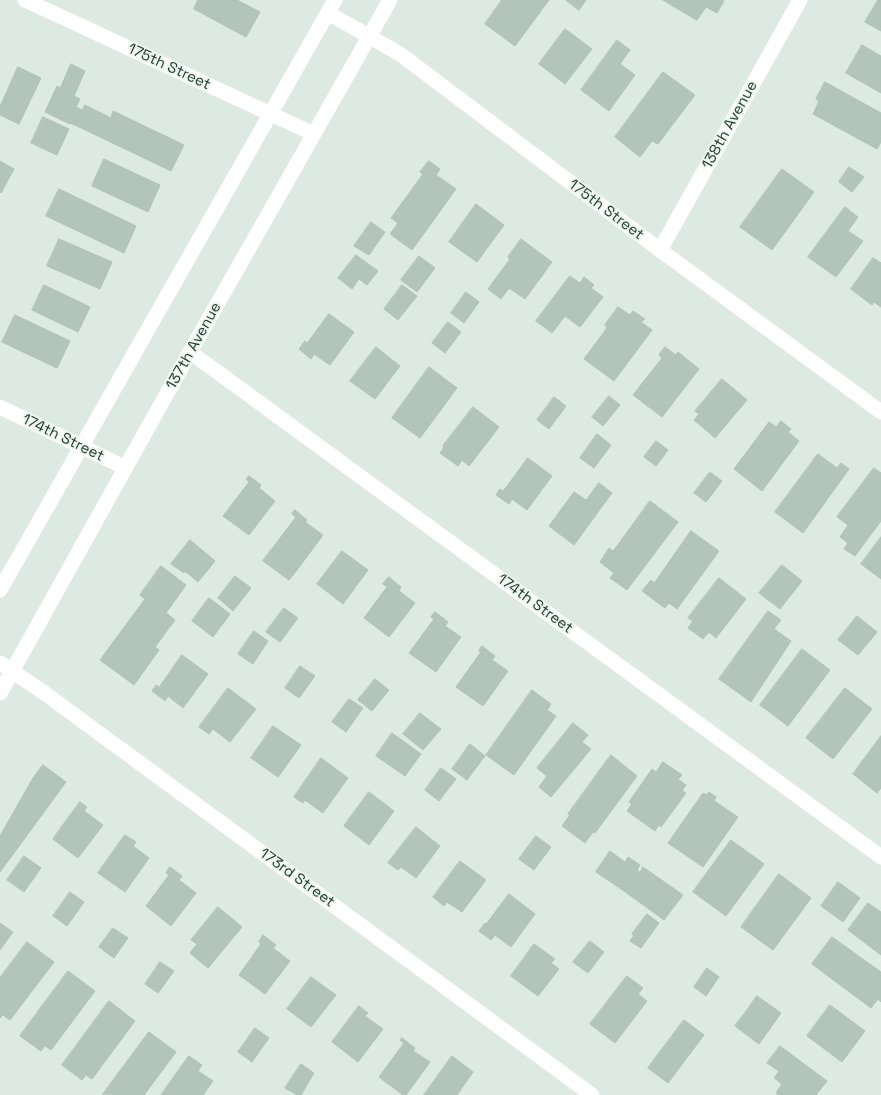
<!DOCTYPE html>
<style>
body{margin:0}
canvas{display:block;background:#dde9e3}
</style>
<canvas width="881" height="1095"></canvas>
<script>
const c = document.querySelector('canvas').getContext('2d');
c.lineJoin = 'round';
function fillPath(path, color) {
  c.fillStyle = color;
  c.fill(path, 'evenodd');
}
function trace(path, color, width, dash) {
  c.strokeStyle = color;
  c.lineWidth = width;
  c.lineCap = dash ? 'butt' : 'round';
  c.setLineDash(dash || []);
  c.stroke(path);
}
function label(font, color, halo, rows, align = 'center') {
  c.font = font + ' "Space Grotesk",sans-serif';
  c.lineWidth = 4;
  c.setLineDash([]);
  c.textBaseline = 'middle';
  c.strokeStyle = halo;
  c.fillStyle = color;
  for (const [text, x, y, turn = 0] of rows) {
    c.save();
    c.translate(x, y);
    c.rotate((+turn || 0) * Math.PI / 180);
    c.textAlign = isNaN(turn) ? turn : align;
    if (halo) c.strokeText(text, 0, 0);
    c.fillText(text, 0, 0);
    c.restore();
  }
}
const building = new Path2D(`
 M198,0H237L260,12L246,37L194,9Z
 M502,0H549L515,46L485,24Z
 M566,0H586L579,10Z
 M663,0H721L724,1L717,13L706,7L697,20Z
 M878,0H881V31L865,22Z
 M565,29L592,49L565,84L539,64Z
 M617,40L630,50L620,64L635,75L609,111L581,90Z
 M862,45L881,56V93L846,73Z
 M71,64L85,71L74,96L80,99L76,107L82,110L75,125L70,123V124L45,112L57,86L60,88Z
 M18,67L41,78L19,124L0,115V107Z
 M663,72L695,95L658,144L652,141L640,157L615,137Z
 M825,82L881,113V142L877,149L813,114L819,101L816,99Z
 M85,105L111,118L113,111L184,145L171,171L75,125Z
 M43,117L69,129L57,155L31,143Z
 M104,159L160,185L148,212L92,186Z
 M0,161L14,169L1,193L0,192Z
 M429,161L440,169L436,175L456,189L412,250L390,234L398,223L391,218L423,174L420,172Z
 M849,167L864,177L852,192L839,182Z
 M782,169L814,192L772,250L740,227Z
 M59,189L136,226L124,253L46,216Z
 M476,204L504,225L477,262L449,242Z
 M845,207L858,217L848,231L863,241L836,277L808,257Z
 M371,222L385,232L369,255L354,246Z
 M59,239L112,262L100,289L47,266Z
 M521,239L552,262L525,299L509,288L501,299L488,289L510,259L508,257Z
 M356,255L378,271L367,285L359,279L352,289L338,278Z
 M419,256L435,268L417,292L401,280Z
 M873,258L881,263V307L874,302L872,305L851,289Z
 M570,276L580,283L584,277L594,285L591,288L603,297L580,327L565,316L552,333L536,321Z
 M44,285L90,307L78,332L32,310Z
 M402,285L417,296L398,320L384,309Z
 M466,292L479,302L464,323L451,313Z
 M618,307L630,315L633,311L645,319L641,322L652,330L614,381L584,359L607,328L605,325Z
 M329,314L354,332L330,365L314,354L311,359L299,349L305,341L307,343Z
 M15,315L70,341L57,368L2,342Z
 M448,322L461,332L445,353L432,343Z
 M376,347L400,366L375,399L350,381Z
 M665,347L676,355L678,352L699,369L662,417L633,395L662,358L659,355Z
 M429,367L457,388L420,438L392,418Z
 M722,379L747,400L715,438L694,420L699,414L695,411Z
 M609,396L620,405L603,426L592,417Z
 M554,397L566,406L549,429L537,420Z
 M473,407L499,427L469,466L462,460L458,466L440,453L444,447L443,446Z
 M781,421L791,429L788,432L799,441L762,491L734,469L769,422L776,427Z
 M597,434L611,445L594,468L580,458Z
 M656,441L668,450L656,466L644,457Z
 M818,454L837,468L841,463L849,469L803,533L775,512Z
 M528,458L552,476L527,510L512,499L509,504L496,495L500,489L503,491Z
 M874,468L881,473V521L855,556L844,549L848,543L840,537L848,525L837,517Z
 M710,472L722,481L706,502L694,493Z
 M249,476L261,485L259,488L275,501L249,535L223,516L249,482L246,479Z
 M599,483L612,493L574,545L549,526L574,492L586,500Z
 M650,501L678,522L627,590L610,578L614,573L600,562L609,548L613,551Z
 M295,510L307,520L305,522L323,535L297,570L271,550L296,517L292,514Z
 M691,531L719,551L677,609L669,603L665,608L642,591L651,580L654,583Z
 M881,537V579L861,564Z
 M190,540L215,561L198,582L185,571L184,573L171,564Z
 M271,550L297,570L289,580L263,561Z
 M342,551L368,570L343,604L317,584Z
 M782,565L802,581L780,609L759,593Z
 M161,566L186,585L166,613L175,620L155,647L159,650L134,685L100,660L145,599L140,595Z
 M235,576L251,588L233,611L218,598Z
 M389,577L401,587L399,591L415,603L389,637L364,618L387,587L383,584Z
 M719,578L746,599L716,638L709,632L703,639L688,628L693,621L688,618Z
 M209,598L230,614L213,637L192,621Z
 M284,608L298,618L280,642L266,632Z
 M768,611L781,620L774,629L791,641L751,702L719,679Z
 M435,612L448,622L445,626L461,637L436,672L409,653L434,619L431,617Z
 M857,616L877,632L858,655L838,640Z
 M254,631L268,641L253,664L238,654Z
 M482,646L495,656L492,660L508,671L483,706L456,687L481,652L479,651Z
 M802,649L830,670L788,726L760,705Z
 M182,655L208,674L183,708L168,696L165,701L152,691L156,685L159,687Z
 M300,666L315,676L299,698L285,688Z
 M375,679L389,690L372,711L358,700Z
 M228,688L256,709L230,742L213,729L209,734L199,727Z
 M845,688L872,709L833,759L806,738Z
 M532,690L551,704L547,710L556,716L514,775L486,755Z
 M349,699L363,708L346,732L332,722Z
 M420,713L441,729L423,750L403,734Z
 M573,723L588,735L582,742L591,749L551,797L539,787L547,776L537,768Z
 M273,726L301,745L278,777L251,758Z
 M392,733L421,754L405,776L376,756Z
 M881,736V788L877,793L853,774Z
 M470,744L485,756L467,780L452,769Z
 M611,755L637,776L595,833L593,832L585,843L562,826L570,815L568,814Z
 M321,758L348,778L323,813L305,800L303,803L294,797Z
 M663,762L682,775L678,779L686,785L682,791L686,793L661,827L659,825L655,831L627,811L632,804L629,802L652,769L656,772Z
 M43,765L66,782L0,872V836L33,778Z
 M441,768L456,779L439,801L425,790Z
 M369,792L394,811L369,845L344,826Z
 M709,792L716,797L714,801L738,817L703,867L668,843L703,793L707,795Z
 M80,802L87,807L84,811L103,825L78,858L53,839Z
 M416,827L440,846L416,878L401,867L398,870L388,863Z
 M125,835L136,842L133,846L149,858L125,892L98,873Z
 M536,836L551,847L534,870L519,859Z
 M731,840L764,864L726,916L693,892Z
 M610,851L625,862L628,857L640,865L637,870L638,871L624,891L596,872Z
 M24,856L41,868L24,892L7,880Z
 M460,861L486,880L462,912L447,902L444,906L433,897Z
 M170,867L182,876L179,880L196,893L171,926L146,906L169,875L166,873Z
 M643,867L683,895L664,920L624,891L638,871L640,872Z
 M779,874L811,898L773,950L741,927Z
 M838,882L860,898L843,922L821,906Z
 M70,892L84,902L67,926L53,916Z
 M509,894L535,914L511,947L495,935L491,940L479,931L485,923L486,924Z
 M868,903L881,912V955L848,930Z
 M218,907L242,927L208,968L190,953L197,944L191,940Z
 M647,914L659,923L641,948L630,941L634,935L632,934Z
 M0,923L13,932L0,950Z
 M113,928L128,938L114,958L99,947Z
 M263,935L276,945L273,948L290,961L265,994L239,975L261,944L259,942Z
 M832,937L881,972V1002L878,999L871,1008L812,964Z
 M590,941L604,952L588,973L573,962Z
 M27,942L54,962L10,1020L3,1015L0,1018V978Z
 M534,944L555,959L551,963L559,969L538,996L511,976Z
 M160,962L174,971L158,993L145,984Z
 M707,968L719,977L706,996L694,987Z
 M68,971L95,991L51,1050L45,1046L41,1051L20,1036Z
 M627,976L643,988L638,994L647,1001L615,1043L590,1024Z
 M311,977L336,995L311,1027L287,1009Z
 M757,996L781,1013L769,1030L745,1013Z
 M109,1001L135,1021L92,1079L86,1075L82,1080L62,1065Z
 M830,1005L865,1031L842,1062L807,1036Z
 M359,1006L368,1013L365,1016L383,1029L358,1062L332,1042Z
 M745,1013L769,1030L759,1044L735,1026Z
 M684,1020L704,1035L668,1083L648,1068Z
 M255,1028L269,1038L252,1062L238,1052Z
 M149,1032L176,1052L144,1095L103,1094Z
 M402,1038L415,1048L413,1051L430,1062L406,1095H403L379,1077L404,1043L400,1040Z
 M780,1046L827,1081L816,1095H779L776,1093L782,1084L774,1078L779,1071L767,1063Z
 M189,1056L202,1065L198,1071L213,1081L203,1095H161Z
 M452,1056L473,1072L457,1095H424Z
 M301,1064L314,1073L301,1095H297L285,1088Z`);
fillPath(building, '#b2c4bc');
trace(building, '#afc2b9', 1);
trace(new Path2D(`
 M25,0L314,134
 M328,13L400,54L660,250L881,412
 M660,250L800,0
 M190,352L881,857
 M0,407L126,468
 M0,590L335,0
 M0,663L43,692L592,1095
 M0,693L190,352L390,0`), '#fff', 15);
label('15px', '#1f3830', '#edf6f1', [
 ["175th Street",169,67,25],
 ["138th Avenue",730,125,-61],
 ["175th Street",606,210,37],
 ["137th Avenue",194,346,-61],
 ["174th Street",63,438,26],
 ["174th Street",535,604,36],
 ["173rd Street",297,878,36]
]);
</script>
